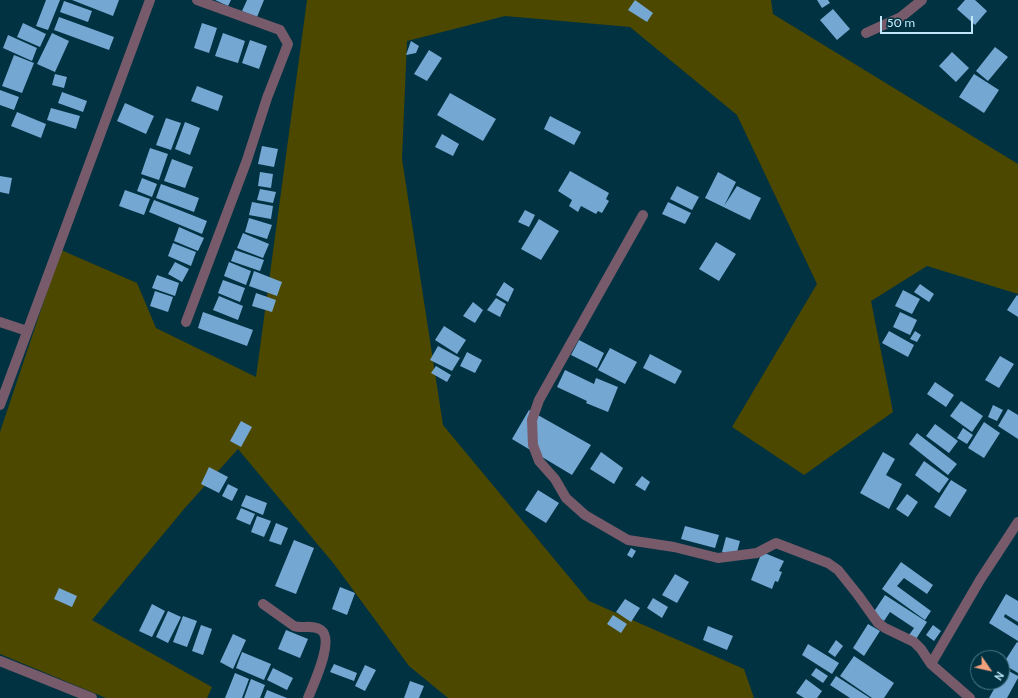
<!DOCTYPE html>
<style>
body{margin:0}
#map{position:relative;width:1018px;height:698px;overflow:hidden;background:#003242;font-family:Cabin,sans-serif}
canvas{display:block}
.north{position:absolute;left:970px;top:650px;width:40px;height:40px;box-sizing:border-box;background:#003242;border:1px solid #4c7a8a;border-radius:50%;rotate:124deg;font-size:11px;font-weight:700;line-height:16px;text-align:center;color:#bfe7f7}
.north::after{content:'';display:block;margin:auto;width:14px;height:18px;background:#f1a17c;clip-path:polygon(50% 0,100% 100%,50% 72%,0 100%)}
.scale{position:absolute;left:880px;top:16px;width:93px;height:18px;box-sizing:border-box;border:2px solid #bfe7f7;border-top:0;padding-left:5px;font-size:12px;line-height:14px;white-space:nowrap;color:#bfe7f7;-webkit-text-stroke:3px #003242;paint-order:stroke}
</style>
<div id="map">
<canvas width="1018" height="698"></canvas>
<div class="north">N</div>
<div class="scale">50 m</div>
</div>
<script>
const c = document.querySelector('canvas').getContext('2d');
c.lineJoin = 'round';
function fillPath(path, color) {
  c.fillStyle = color;
  c.fill(path, 'evenodd');
}
function trace(path, color, width, dash) {
  c.strokeStyle = color;
  c.lineWidth = width;
  c.lineCap = dash ? 'butt' : 'round';
  c.setLineDash(dash || []);
  c.stroke(path);
}
fillPath(new Path2D(`
 M307,0H771L773,14L1018,164V294L927,266L871,301L893,412L804,475L732,427L817,284L737,115L630,27L505,16L407,41L402,159L443,425L589,601L744,669L754,698H448L409,666L334,564L238,449L184,509L92,620L212,687L207,698H106L0,654V432L61,250L137,283L156,328L256,377Z`), '#4c4800');
fillPath(new Path2D(`
 M46,0H60L48,30L36,26Z
 M72,0H119L113,16Z
 M215,0H231L228,6Z
 M247,0H264L257,17L242,11Z
 M635,0L653,13L647,22L628,10Z
 M817,0H828L830,3L822,8Z
 M965,0H975L987,11L975,25L957,9Z
 M64,1L92,11L88,22L60,12Z
 M833,9L850,29L837,40L820,20Z
 M59,17L114,37L109,50L54,30Z
 M23,23L46,34L40,47L17,37Z
 M202,23L217,28L209,53L194,48Z
 M52,33L69,41L55,72L37,64Z
 M223,33L245,41L238,63L215,56Z
 M8,35L37,48L32,61L3,48Z
 M250,40L267,46L259,69L242,63Z
 M411,41L419,46L416,53L406,55Z
 M995,47L1008,57L988,81L976,71Z
 M429,50L442,58L427,81L414,74Z
 M952,52L969,68L956,82L939,66Z
 M14,55L34,63L22,93L2,86Z
 M55,74L67,77L64,88L52,85Z
 M974,74L999,90L984,113L959,97Z
 M197,86L223,96L218,111L191,101Z
 M0,90L19,97L14,110L0,105Z
 M62,92L87,101L83,112L58,103Z
 M450,93L496,119L483,141L437,115Z
 M125,103L154,116L146,134L117,121Z
 M51,108L80,116L76,129L47,120Z
 M17,112L46,124L41,138L11,126Z
 M550,116L581,132L574,145L544,129Z
 M166,118L181,123L171,150L156,145Z
 M185,122L200,128L190,155L175,149Z
 M442,134L459,144L453,156L435,147Z
 M262,146L278,149L274,167L258,164Z
 M150,148L168,154L159,180L141,174Z
 M172,159L193,167L185,188L164,181Z
 M570,171L609,193L606,199L609,201L602,213L598,211L596,214L581,206L578,212L569,206L572,200L558,191Z
 M260,172L273,174L271,188L258,186Z
 M718,172L736,182L724,206L737,186L761,198L750,220L705,198Z
 M0,176L12,178L9,194L0,192Z
 M142,178L157,184L152,197L137,191Z
 M161,184L199,198L194,212L156,198Z
 M677,186L699,197L692,210L670,199Z
 M260,189L276,192L273,203L257,200Z
 M125,190L150,199L144,215L119,206Z
 M154,200L207,221L202,234L149,212Z
 M252,202L273,206L271,219L249,215Z
 M668,202L691,213L685,224L662,214Z
 M525,210L535,215L529,227L518,222Z
 M249,218L272,225L267,239L245,232Z
 M539,219L559,231L541,260L521,249Z
 M179,227L204,238L198,251L174,241Z
 M243,233L269,244L263,258L237,248Z
 M716,242L736,254L719,281L699,269Z
 M173,243L196,252L191,266L168,256Z
 M235,250L264,260L260,271L231,261Z
 M175,262L189,269L182,282L168,274Z
 M229,262L251,271L246,285L224,276Z
 M254,271L282,282L277,296L249,286Z
 M157,275L179,283L175,296L152,288Z
 M223,280L245,288L240,302L218,293Z
 M504,282L514,289L508,302L496,295Z
 M920,284L934,294L929,302L914,292Z
 M903,290L920,299L912,314L895,306Z
 M155,291L173,297L168,312L150,306Z
 M256,293L276,300L272,312L252,306Z
 M1017,295L1018,296V317L1007,310Z
 M219,296L243,306L238,320L213,310Z
 M496,298L506,304L500,317L487,310Z
 M473,302L483,310L475,323L463,316Z
 M203,312L253,330L247,346L198,328Z
 M900,312L917,320L910,335L893,327Z
 M444,326L466,340L457,354L435,340Z
 M889,331L914,345L908,357L882,343Z
 M915,331L921,335L917,342L910,339Z
 M579,340L604,353L597,368L571,355Z
 M438,346L460,358L452,371L430,360Z
 M610,348L637,362L625,384L598,370Z
 M467,352L482,360L475,373L460,366Z
 M650,354L682,371L675,384L643,368Z
 M1000,356L1014,364L999,388L985,380Z
 M436,366L451,375L447,382L431,373Z
 M565,370L594,384L596,378L618,387L608,412L586,403L587,401L557,387Z
 M935,382L954,395L946,407L927,394Z
 M961,401L983,416L972,432L950,416Z
 M993,405L1003,410L997,421L988,417Z
 M1008,409L1018,415V439L998,426Z
 M529,410L591,445L572,475L512,439Z
 M241,421L252,427L241,447L230,441Z
 M984,422L1000,433L984,458L968,448Z
 M935,424L958,441L949,453L926,436Z
 M963,428L973,435L967,444L957,438Z
 M917,433L957,464L948,475L909,444Z
 M601,452L623,468L614,484L590,469Z
 M883,452L895,459L886,475L902,484L889,509L860,493Z
 M924,461L949,479L939,493L915,475Z
 M209,467L228,477L219,493L201,484Z
 M642,476L650,482L645,491L635,485Z
 M951,480L967,490L950,517L934,507Z
 M228,484L238,489L232,501L222,496Z
 M538,490L559,503L546,523L525,510Z
 M907,494L918,502L908,517L896,509Z
 M246,495L267,503L263,515L241,506Z
 M241,508L255,514L250,525L236,519Z
 M257,516L271,521L264,537L251,532Z
 M276,523L288,528L281,545L269,541Z
 M685,526L719,535L715,548L681,539Z
 M726,537L740,541L736,556L722,552Z
 M294,540L314,548L296,594L275,586Z
 M631,548L636,551L632,558L627,555Z
 M762,552L784,561L779,571L782,572L778,582L775,581L772,589L751,580Z
 M901,562L933,585L927,594L904,578L897,586L931,611L925,620L882,589Z
 M675,574L689,582L677,603L662,595Z
 M340,587L355,593L347,615L332,609Z
 M59,588L77,596L72,607L54,599Z
 M1006,594L1018,601V622L1005,614L1004,617L1018,626V641L989,623Z
 M885,595L927,622L916,639L909,635L914,628L890,612L884,621L873,613Z
 M653,598L668,607L662,618L647,608Z
 M625,599L640,608L631,622L616,612Z
 M152,604L165,611L152,637L139,631Z
 M168,611L181,617L168,643L156,637Z
 M613,615L627,624L621,633L607,624Z
 M183,616L197,621L187,647L173,642Z
 M868,624L880,631L864,656L853,648Z
 M201,625L212,629L203,655L192,651Z
 M933,625L941,631L934,641L926,635Z
 M708,626L733,636L727,650L703,640Z
 M286,630L308,639L300,658L278,649Z
 M233,634L246,640L233,669L220,662Z
 M836,640L843,646L835,657L828,652Z
 M1017,642L1018,643V673L1003,664Z
 M808,644L839,663L832,674L802,655Z
 M242,652L271,664L264,680L236,668Z
 M854,656L894,683L884,698H872L840,676Z
 M334,664L357,673L354,681L330,672Z
 M365,665L376,670L365,691L355,686Z
 M273,668L293,678L287,690L267,680Z
 M816,668L828,676L823,683L811,675Z
 M1005,669L1018,676V678L1007,698H989L998,682H1002V674Z
 M235,673L249,679L242,698H225Z
 M836,676L870,698H850L830,685Z
 M251,679L265,685L260,698H244Z
 M806,679L822,691L817,698H804L796,693Z
 M410,681L424,686L419,698H404Z
 M267,690L287,698H264Z`), '#75a7d3');
trace(new Path2D(`
 M866,33L901,17L922,0
 M643,215L539,400L532,420L533,445L539,461L555,479L566,498L585,515L628,540L674,547L718,558L757,553L776,543L828,563L838,570L858,595L878,623L885,628L914,642L921,649L931,664L970,698
 M0,322L27,331
 M186,322L247,160L267,98L288,44L280,30L197,0
 M0,405L150,0
 M263,604L294,626C302,629 313,624 321,630C335,640 313,685 308,698
 M0,661L92,698
 M931,664L980,580L1018,522`), '#775b6a', 10);
</script>
